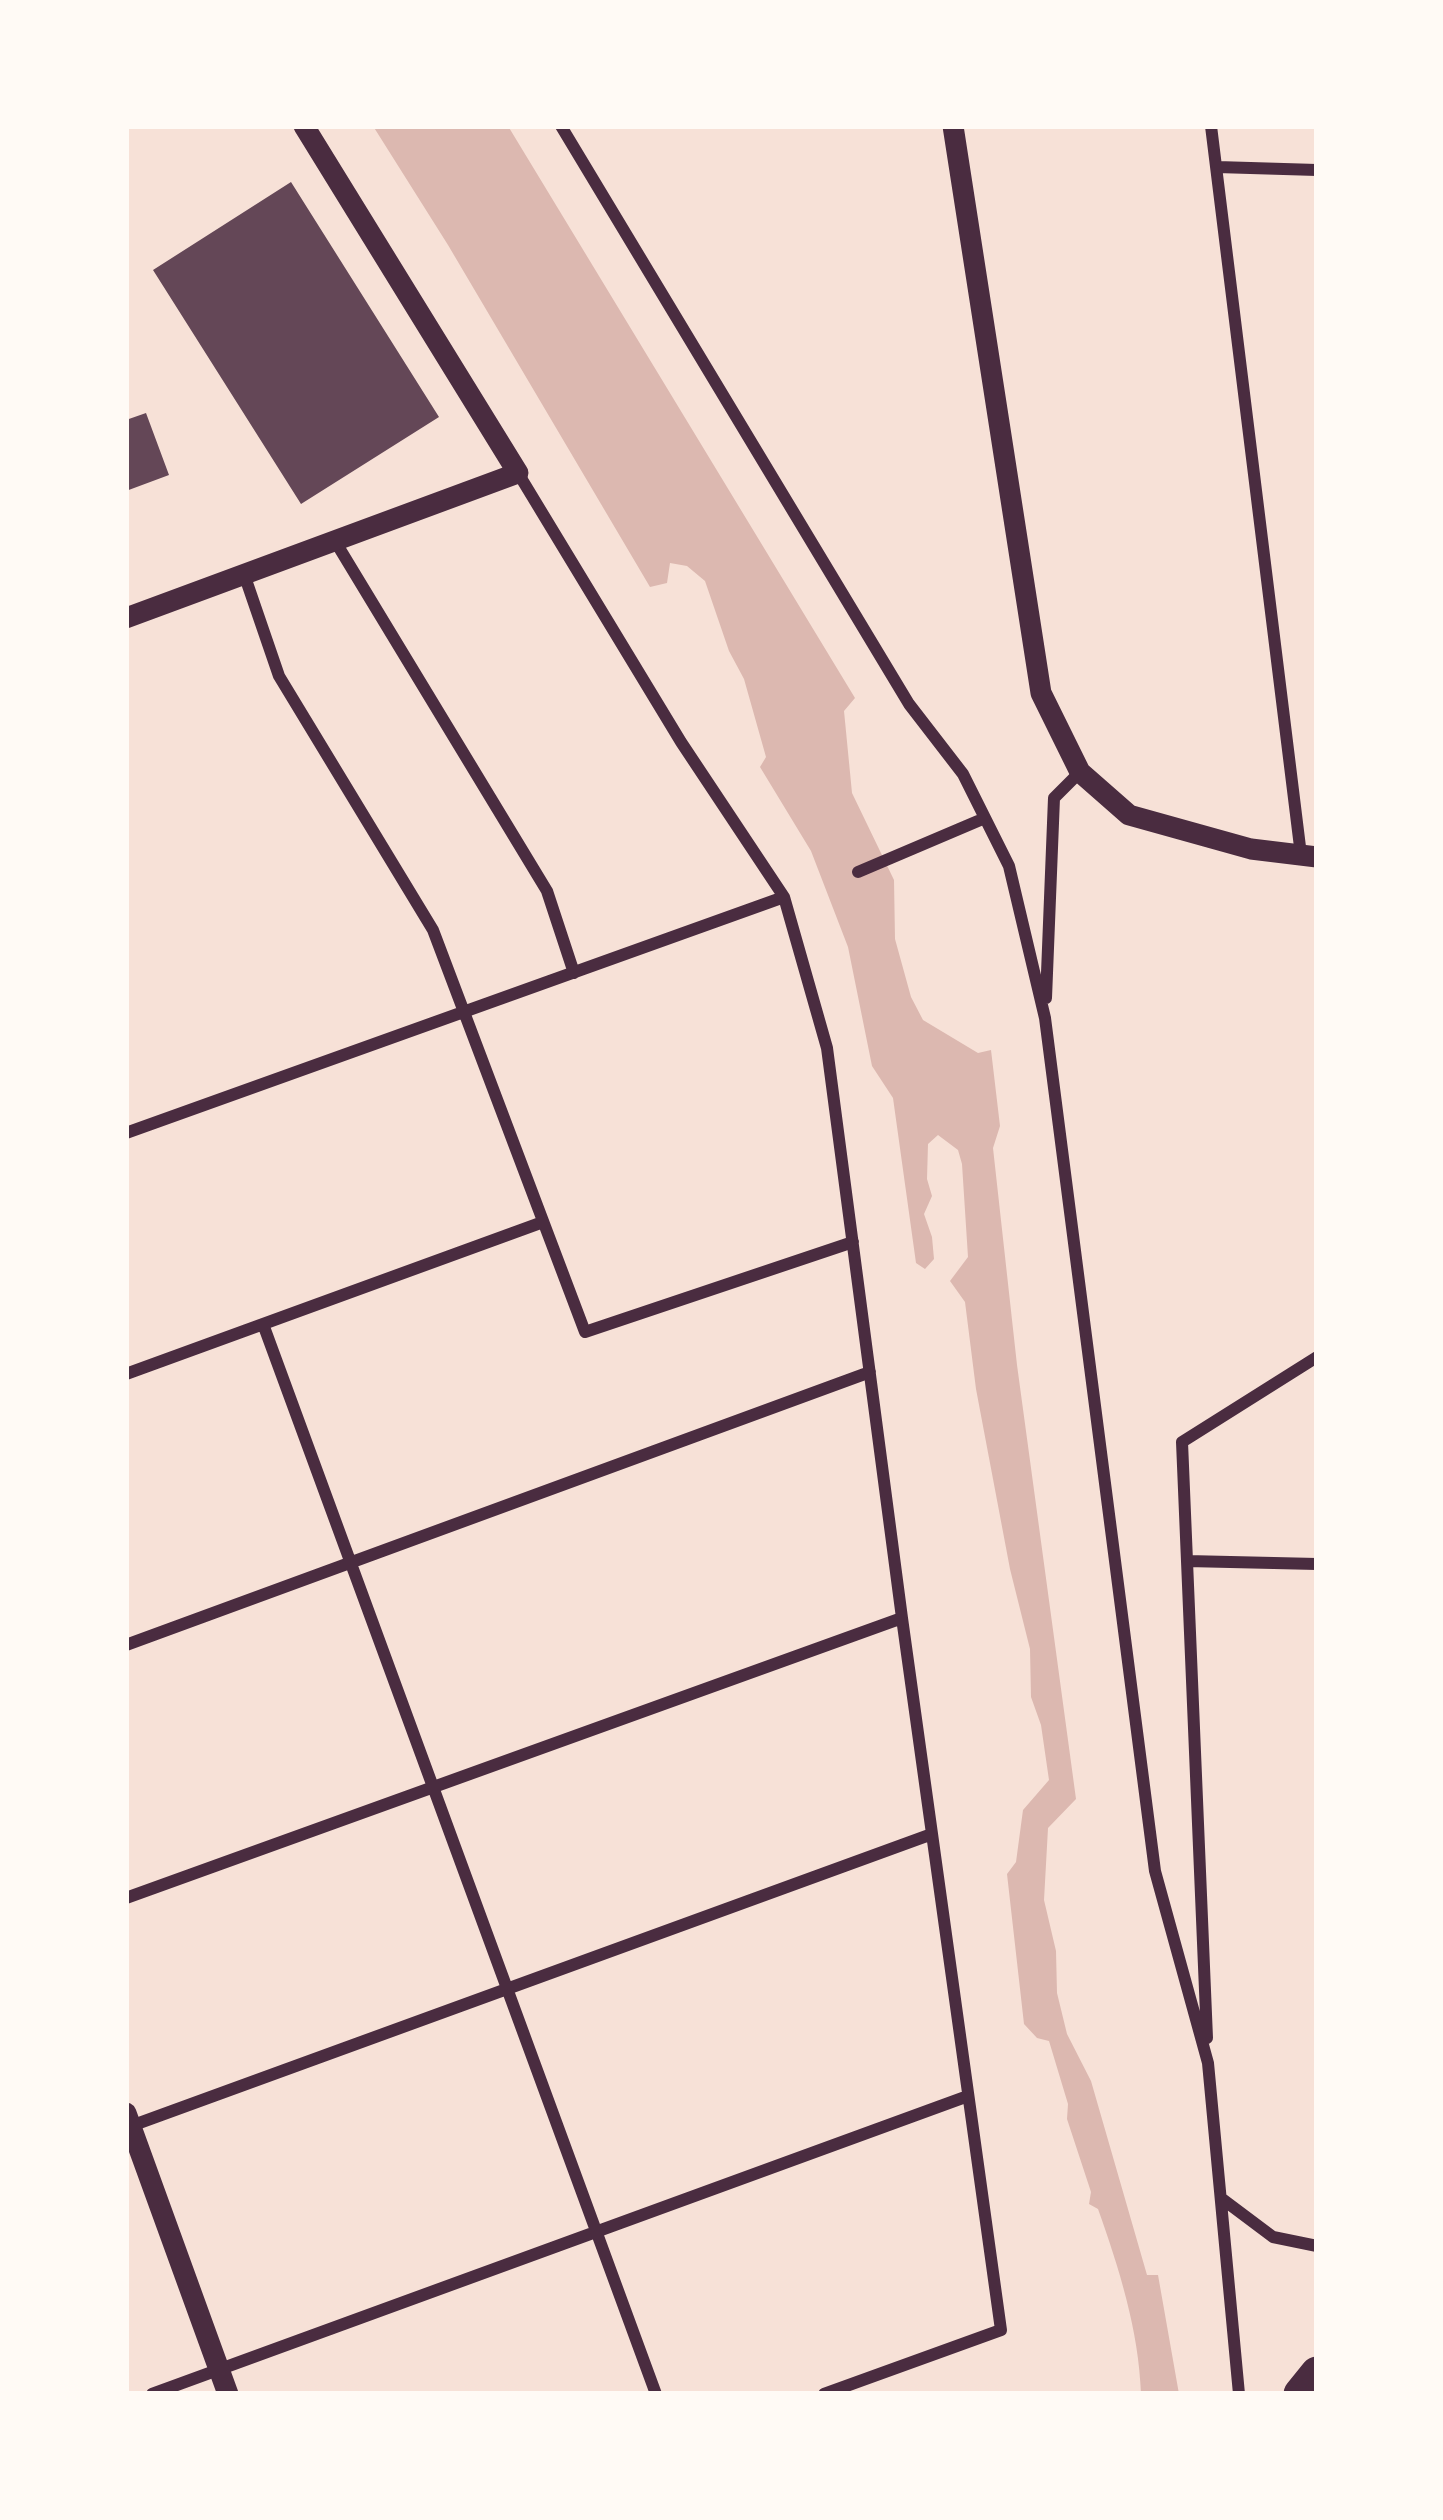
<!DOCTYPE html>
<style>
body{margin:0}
#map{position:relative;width:1443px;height:2520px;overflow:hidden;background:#f7e1d7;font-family:"Open Sans",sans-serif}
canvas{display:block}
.frame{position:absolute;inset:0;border:129px solid #fffaf5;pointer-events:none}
</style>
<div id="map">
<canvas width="1443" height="2520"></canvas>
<div class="frame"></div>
</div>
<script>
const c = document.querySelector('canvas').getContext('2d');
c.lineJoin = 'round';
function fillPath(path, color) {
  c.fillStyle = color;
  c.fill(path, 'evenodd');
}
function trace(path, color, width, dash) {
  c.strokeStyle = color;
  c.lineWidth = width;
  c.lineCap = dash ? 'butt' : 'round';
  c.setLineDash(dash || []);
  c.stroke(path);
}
fillPath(new Path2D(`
 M373,126H508L855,698L844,711L852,793L894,880L895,939L911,997L923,1020L978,1053L991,1050L1000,1126L993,1148L1017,1365L1076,1799L1048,1828L1044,1900L1056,1951L1057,1993L1067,2034L1091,2081L1147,2275H1158L1179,2394H1141C1139,2331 1119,2268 1098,2209L1089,2204L1091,2192L1067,2119L1068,2104L1049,2041L1037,2038L1024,2024L1007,1874L1016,1862L1023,1810L1049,1780L1041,1725L1031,1697L1030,1649L1010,1569L976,1389L965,1302L950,1281L968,1257L962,1164L958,1150L938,1135L928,1144L927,1179L932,1196L924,1214L932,1237L934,1259L925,1269L916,1263L893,1098L872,1066L848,947L811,851L760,767L766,757L744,679L729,651L705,581L687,566L670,563L667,583L650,587L448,245Z`), '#dcb8b0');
fillPath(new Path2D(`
 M291,182L439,417L301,504L153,270Z
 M146,413L169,475L126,491V420Z`), '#644757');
trace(new Path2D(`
 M561,126L909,704L963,774L1009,866L1045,1018L1155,1871L1208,2063L1239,2394
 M1211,126L1301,855
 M1217,167L1317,170
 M518,473L681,742L784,897L827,1048L902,1618L1001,2330L824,2394
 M335,541L547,891L574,973
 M244,574L279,676L433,930L585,1332L853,1242
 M858,872L985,818
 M1046,998L1054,798L1080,772
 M126,1133L784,897
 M263,1324L656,2394
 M126,1374L543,1222
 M1187,1561L1317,1564
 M126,1645L870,1372
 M126,1898L902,1618
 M1207,2038L1182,1442L1317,1357
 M131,2126L932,1834
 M1221,2198L1273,2237L1317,2246
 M152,2394L968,2096`), '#4a2c40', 12);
trace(new Path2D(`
 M953,126L1041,693L1080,772L1129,815L1251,849L1317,857
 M126,618L518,473L304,126
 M126,2113L228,2394`), '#4a2c40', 21);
trace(new Path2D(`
 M1300,2394L1317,2373`), '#4a2c40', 33);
</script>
